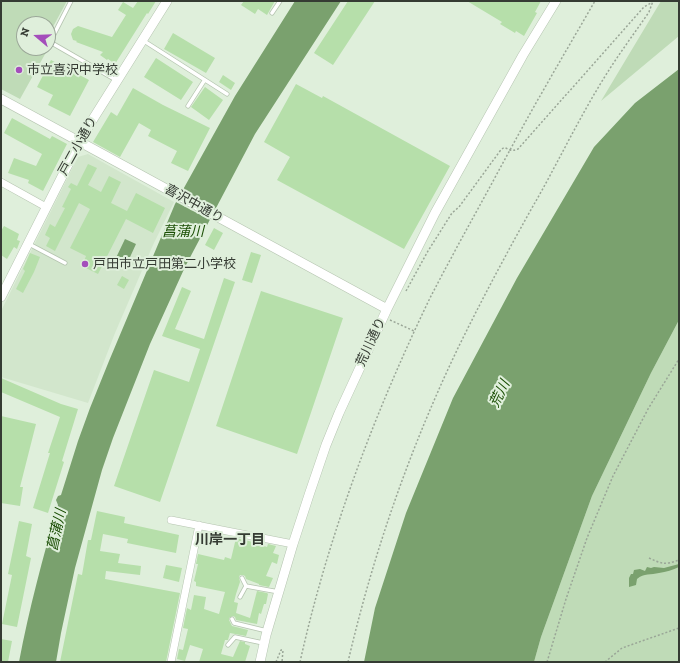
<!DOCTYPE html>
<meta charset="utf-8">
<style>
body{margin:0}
#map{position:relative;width:680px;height:663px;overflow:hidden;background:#dfefdb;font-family:"Zilla Slab",serif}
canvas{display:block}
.frame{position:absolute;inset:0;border:2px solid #353b33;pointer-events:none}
.north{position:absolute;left:16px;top:16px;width:40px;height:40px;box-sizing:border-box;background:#dfefdb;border:1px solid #9ba798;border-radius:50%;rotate:289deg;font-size:11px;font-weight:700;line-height:16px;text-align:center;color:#353b33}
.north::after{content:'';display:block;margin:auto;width:14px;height:18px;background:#a44ebb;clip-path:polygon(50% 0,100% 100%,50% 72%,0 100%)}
</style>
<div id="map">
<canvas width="680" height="663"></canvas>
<div class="frame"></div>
<div class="north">N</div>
</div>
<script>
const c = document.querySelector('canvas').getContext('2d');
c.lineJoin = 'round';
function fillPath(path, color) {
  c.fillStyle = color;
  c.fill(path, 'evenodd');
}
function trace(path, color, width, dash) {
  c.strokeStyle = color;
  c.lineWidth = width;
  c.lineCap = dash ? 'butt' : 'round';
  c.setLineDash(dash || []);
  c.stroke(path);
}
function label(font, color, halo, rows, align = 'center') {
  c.font = font + ' "Zilla Slab","Noto Sans JP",serif';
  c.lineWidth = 4;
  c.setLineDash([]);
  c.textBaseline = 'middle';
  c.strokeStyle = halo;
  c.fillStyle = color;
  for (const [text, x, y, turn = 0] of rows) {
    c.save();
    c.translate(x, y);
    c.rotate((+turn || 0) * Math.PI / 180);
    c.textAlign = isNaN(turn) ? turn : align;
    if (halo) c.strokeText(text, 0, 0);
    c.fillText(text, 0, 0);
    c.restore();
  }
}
fillPath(new Path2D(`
 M88,154L174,202L153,245L115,333L88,403L1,377V311L78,157Z`), '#d2e6cc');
fillPath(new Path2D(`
 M1,1H67L48,36V24H24V48H48V46L49,47L20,99L1,89Z
 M661,1H679V36L601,101Z
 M679,320V662H534L541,637L592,496L651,373Z`), '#bfdbb7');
fillPath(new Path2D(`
 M295,1H341L255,134L185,267L150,344L113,438L102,470L75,568L61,633L56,662H19C29,609 43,557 58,505L56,500L58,496L61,495L78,441L90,408L109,361L175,204L235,96Z
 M679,69V320L651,373L592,496L541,637L534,662H364L375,608L406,513L453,398L517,278L594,147L635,103Z
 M125,239L136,244L125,268L114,262Z
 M679,564V567C673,570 666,572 659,573C651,575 644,573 637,579L636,585L629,587V578L631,574H633L634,570L640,569L645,571L647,567L651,568L654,567L664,568Z`), '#7aa16e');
fillPath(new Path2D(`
 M180,191L216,212L212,221L174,201Z`), '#dfefdb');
fillPath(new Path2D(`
 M138,1H156L148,14L147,13L115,64L108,59L107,60L100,55L103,52L76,42L77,41L73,40L71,34L73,29L78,26L112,37L126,15L118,10L123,2L133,8Z
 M244,1H275L267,15L258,9L255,14L241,5Z
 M348,1H375L333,65L314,53Z
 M467,1H541L535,12L537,13L524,36L516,31L515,33L500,24L502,22Z
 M173,33L215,58L206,73L164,49Z
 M156,58L193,82L181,100L144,77Z
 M51,60L89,80L70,116L48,105L53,95L37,87Z
 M223,75L235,83L231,90L219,82Z
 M296,84L322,98L323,96L450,166L404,249L277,180L290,157L264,142Z
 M205,87L223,100L209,120L191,107Z
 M133,88L163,105L210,128L188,171L171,163L177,151L148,136L151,130L139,123L120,157L93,142L111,112L117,116Z
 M12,118L50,139L52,136L67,144L43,191L28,183L29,180L8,173L14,158L36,166L42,154L4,133Z
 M88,164L97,168L88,185L101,192L109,176L121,182L111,203L127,211L136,193L165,208L153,233L126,219L98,274L82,266L86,256L70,248L90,209L79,203L55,251L46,246L50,238L45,235L50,224L55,227L65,208L62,207L71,189L68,187L71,183L77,186Z
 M4,226L19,234L17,240L20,241L17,249L14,247L7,259L1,255V231Z
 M214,228L223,233L214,250L205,245Z
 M251,252L261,255L252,283L242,280Z
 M30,253L40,257L34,272L23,293L16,289L25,271L23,269Z
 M122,276L129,280L124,289L117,285Z
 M224,278L235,282L160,502L114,486L154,370L189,382L200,349L162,336L182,287L191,291L175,329L204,339Z
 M261,291L343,318L297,454L216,426Z
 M1,378L61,404L78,409L62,461L64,462L48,513L33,508L50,453H48L60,417L1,392Z
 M1,416L36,424L20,487H23L20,506L1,503Z
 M97,511L125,517L124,523L179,535L176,553L127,543L128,539L103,534L100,551L120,554L118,563L141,566L140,575L106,571L105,579L180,593L166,662H60L78,574L82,575L88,540H91Z
 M19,521L32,524L26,556L31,558L17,627L2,624L12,575L8,574Z
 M236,538L253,542L267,547L268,544L276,546L273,553L279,555L277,564L272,562L266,576L273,578L269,587L259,585V584L246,579L245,576L243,575H240L239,577L240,582L236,594L234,602L238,603L236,613L250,618L257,591L267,593L268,594L266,604H264L261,614L259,613L257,624L236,620L235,617L233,616L229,618V620L232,626L248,630L246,636L230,633L228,640H225L221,654L233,657L240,641L245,642V644L250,646L245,662H199L203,649L190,645L185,661L177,659L179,649L183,650L188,629L183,628L187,608L191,610L194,595L206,597L204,609L219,614L225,592L196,586V582L194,581L198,564H196L198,554L224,560L225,557L231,559Z
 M166,565L182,568L179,582L163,578Z
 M1,639L12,641L8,662H1Z`), '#b6dfaa');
const service = new Path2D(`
 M71,1L50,42L116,80
 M272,13L280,1
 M144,41L227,94
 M188,106L204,81
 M29,244L65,263
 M242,578L246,586
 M240,597L246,586L279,592
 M232,619L234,623L267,631
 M228,645L235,637L263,643`);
const minor = new Path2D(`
 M1,182L46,207
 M171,520L293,544
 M171,662L199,525`);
const tertiary = new Path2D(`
 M1,99L387,309
 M1,297L83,135L167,1
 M260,662L266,635L293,544L309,495L326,445L339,413L387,309L435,213L523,55L556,1`);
trace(service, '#b5c4b0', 5);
trace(minor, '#b5c4b0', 8);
trace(tertiary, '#b5c4b0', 10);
trace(new Path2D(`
 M406,291L428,251L452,213L459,207L500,151C504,146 505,148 510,150C513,151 515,150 518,149L644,7L651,3
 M390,320L414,331
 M649,558C662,564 665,565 679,560
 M276,662L281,650H283L282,662
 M300,662C328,536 374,414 430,298C446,267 463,236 480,205C490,187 500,168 510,150C537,100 566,51 595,1
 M348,662C373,554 410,448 458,348C484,295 512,243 541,192C562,154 581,115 604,78C618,55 634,34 649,12L653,1
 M547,662L566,599L587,538L613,476L648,409L679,359
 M605,662L622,648L679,628`), '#9aa697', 1.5, [2, 2]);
trace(service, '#fff', 3.5);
trace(minor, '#fff', 7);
trace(tertiary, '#fff', 9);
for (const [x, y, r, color] of [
 [19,70,4,"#a44ebb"],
 [85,264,4,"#a44ebb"]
]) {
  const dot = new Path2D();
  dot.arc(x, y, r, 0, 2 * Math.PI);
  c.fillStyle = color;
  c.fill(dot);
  trace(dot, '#dfefdb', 1.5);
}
label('13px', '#353b33', '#dfefdb', [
 ["市立喜沢中学校",27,70],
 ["戸田市立戸田第二小学校",93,264]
], 'left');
label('13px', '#353b33', '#dfefdb', [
 ["戸二小通り",78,146,-61],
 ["喜沢中通り",194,204,29],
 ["荒川通り",371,342,-65]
]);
label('italic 14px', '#1a4e04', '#dfefdb', [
 ["菖蒲川",183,232],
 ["荒川",500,394,-64],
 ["菖蒲川",57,530,-78]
]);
label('bold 14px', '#353b33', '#dfefdb', [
 ["川岸一丁目",230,540]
]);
</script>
